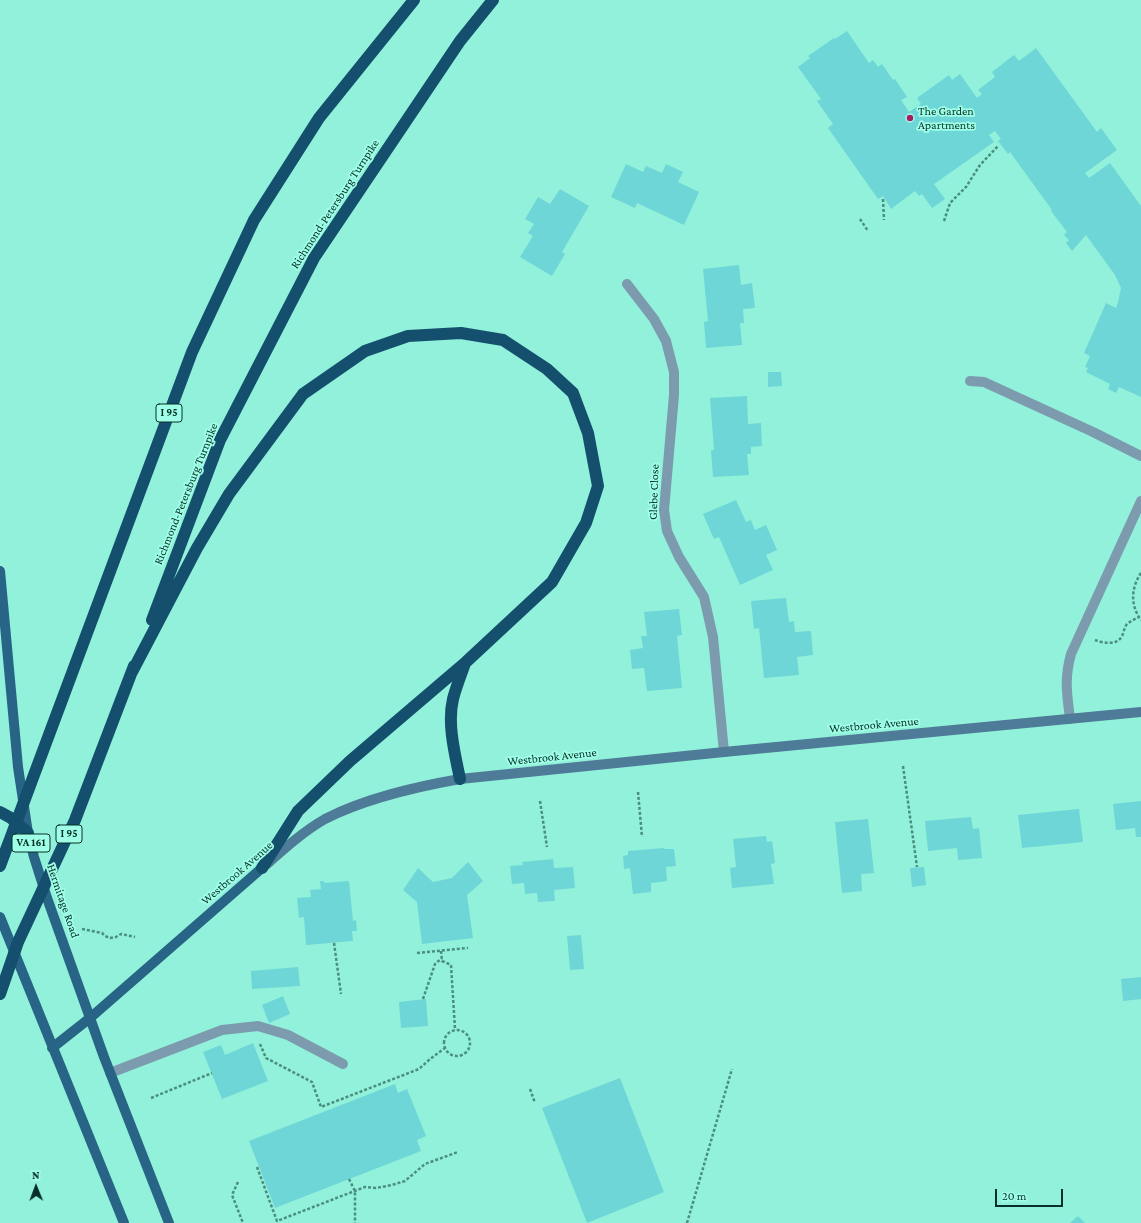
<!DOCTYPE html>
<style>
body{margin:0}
#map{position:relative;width:1141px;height:1223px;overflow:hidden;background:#92f1da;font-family:"Crimson Pro",serif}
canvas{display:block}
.north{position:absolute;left:16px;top:1167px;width:40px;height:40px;-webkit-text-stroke:3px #a0ffe7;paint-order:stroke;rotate:359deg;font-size:11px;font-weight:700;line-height:16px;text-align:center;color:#063129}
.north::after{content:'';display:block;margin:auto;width:14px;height:18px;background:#063129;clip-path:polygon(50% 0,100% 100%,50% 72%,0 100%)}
.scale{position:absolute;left:995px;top:1189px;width:68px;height:18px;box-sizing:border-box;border:2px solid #063129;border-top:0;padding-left:5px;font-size:12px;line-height:14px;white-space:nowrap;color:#063129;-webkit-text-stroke:3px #a0ffe7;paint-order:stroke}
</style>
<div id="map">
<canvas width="1141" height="1223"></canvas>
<div class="north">N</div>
<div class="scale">20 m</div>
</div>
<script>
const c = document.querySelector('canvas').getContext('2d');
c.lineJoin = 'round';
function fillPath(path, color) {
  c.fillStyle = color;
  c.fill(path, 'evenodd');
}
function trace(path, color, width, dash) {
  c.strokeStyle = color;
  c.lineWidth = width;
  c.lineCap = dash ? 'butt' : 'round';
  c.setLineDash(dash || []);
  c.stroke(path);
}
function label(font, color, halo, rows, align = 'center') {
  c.font = font + ' "Crimson Pro",serif';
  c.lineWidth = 3.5;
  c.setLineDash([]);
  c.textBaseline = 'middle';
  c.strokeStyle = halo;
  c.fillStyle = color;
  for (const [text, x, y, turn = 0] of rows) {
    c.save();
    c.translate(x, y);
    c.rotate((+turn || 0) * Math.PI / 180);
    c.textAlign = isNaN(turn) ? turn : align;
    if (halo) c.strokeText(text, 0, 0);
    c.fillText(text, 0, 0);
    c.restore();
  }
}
fillPath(new Path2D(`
 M847,31L869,63L873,60L878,67L882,64L893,80L895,79L907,97L901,100L909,112L921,104L917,98L949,75L952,80L960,74L977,98L982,94L978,90L995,77L992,72L1014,55L1019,61L1036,48L1097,132L1101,128L1117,150L1085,173L1089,178L1110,163L1141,206V397L1119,387L1116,393L1108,389L1110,384L1086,372L1088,368L1085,367L1090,356L1084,353L1106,303L1116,308L1118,302L1121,288L1115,275L1086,235L1072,251L1066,243L1069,240L1064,235L1067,232L1051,211L1052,210L1010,152L1008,154L998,141L1001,139L995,131L989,135L994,142L934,184L945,199L932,208L922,194L919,196L915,191L891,209L883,196L878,199L828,128L833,124L817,101L821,99L798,67L810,58L808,56L834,38L835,39Z
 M626,164L643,172L646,166L662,173L666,164L683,172L678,182L699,192L684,225L637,203L635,208L611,197Z
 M560,189L589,206L562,252L565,254L552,276L520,257L533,236L528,233L534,224L525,219L538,197L550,204Z
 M739,265L741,285L752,283L755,308L743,309L744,323H740L742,345L706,348L704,322L708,321L703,269Z
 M768,372H781L782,386L768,387Z
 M747,396L748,424L761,423L762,446L751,447V454H747L749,475L713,477L711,450H714L710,398Z
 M736,500L746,522L751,520L755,530L766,525L777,550L766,555L773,570L740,585L719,537L714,539L703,514Z
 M786,598L789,622L794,621L795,632L811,631L813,655L797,657L799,675L764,678L759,628L754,629L751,601Z
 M679,609L682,635L677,636L682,688L647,691L644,668L632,669L630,650L643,648L641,636H647L644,612Z
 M1141,801V837H1136L1135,828L1116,830L1113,804Z
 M1079,809L1083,842L1022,848L1018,815Z
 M971,817L973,829L979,828L982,858L958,860L957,848L928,851L925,821Z
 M868,819L874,873L861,874L862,891L842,893L835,822Z
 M766,836L767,842L772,841L775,863L771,864L774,884L732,888L730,868L736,867L733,839Z
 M664,848L665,849H674L676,866L666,867L667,881L651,883V892L633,894L630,868L624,869L623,856L628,855V851Z
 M553,859L554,868L573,867L575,888L554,890L555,901L538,902L537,893L525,894L524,883L512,884L510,866L523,865L522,862Z
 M468,862L483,881L467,895L473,938L422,944L417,902L403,890L418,868L433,882L452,878Z
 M924,867L926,885L912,887L910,868Z
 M320,881H324V883L349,881L353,921L356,920L357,931H352L353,941L306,945L304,917L299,918L297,898L311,897L310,890L321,889Z
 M581,935L584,969L570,970L567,936Z
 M298,967L300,986L252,989L251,971Z
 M1141,977V999L1123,1001L1121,979Z
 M283,996L290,1014L269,1023L262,1005Z
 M426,999L428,1026L401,1028L399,1002Z
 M253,1043L268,1081L222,1099L203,1052L221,1045L225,1055Z
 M620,1078L664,1192L587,1223L542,1108Z
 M395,1084L398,1093L407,1089L426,1136L417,1140L421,1151L275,1208L249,1141Z
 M1078,1216L1085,1223H1070Z`), '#6ed6d7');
trace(new Path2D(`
 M883,199L884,220
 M860,219L868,231
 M944,221L950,203L966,187L980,165L998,146
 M1141,573C1131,588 1130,605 1141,620
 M1095,640C1103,643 1117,646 1122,636C1124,632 1124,628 1127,624C1131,621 1135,619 1139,617
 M903,766L917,867
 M638,792L642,837
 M540,801L547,847
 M82,929L102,933L105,936L110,938L116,937L121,934L135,937
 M334,943L341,994
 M441,951L442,961L451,965L455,1029
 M417,953L468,948
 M423,999L435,964L442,958
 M444 1043a13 13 0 1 1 26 0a13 13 0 1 1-26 0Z
 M260,1044L266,1058L312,1082L321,1107L419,1069L430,1059L445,1048
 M530,1089L535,1103
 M151,1098L212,1073
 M257,1167L277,1221L365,1187L376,1188L392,1185L405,1181L425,1164L458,1152
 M349,1179L355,1191V1223
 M238,1182L232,1195L243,1223
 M687,1223L732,1069`), '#4a8e7f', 2.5, [3, 2]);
trace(new Path2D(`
 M110,1073L222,1030L258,1026L288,1035L343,1064`), '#7d9bae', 10);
trace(new Path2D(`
 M627,284L654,319L666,341L674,372V395L664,510L667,531L679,557L704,597L713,637L724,752
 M970,381L984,382L1093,432L1141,456
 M1070,719C1067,693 1064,680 1071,654L1141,501`), '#7d9bae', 10);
trace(new Path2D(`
 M267,864C285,848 304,831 325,819C366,798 415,787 460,779L724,752L1141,712`), '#4e7b97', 10);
trace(new Path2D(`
 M0,571L18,767L28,833L34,857L47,898L104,1057L169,1223
 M0,917L124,1223
 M52,1048L90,1018L262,868`), '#276485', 10);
trace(new Path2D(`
 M152,620L220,440L314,258L460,41L493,0
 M132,672L197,548L229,494L303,394L365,351L408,336L461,333L503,340L547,369L573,393L588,433L598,486L586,523L552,582L466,662L350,761L298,811L262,868
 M460,779C455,754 447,724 453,699C456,687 461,675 465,663
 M0,812L11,818L28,833
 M0,866L192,352L254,220L319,118L414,0
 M0,994L18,942L75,820L134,666`), '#144f6d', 12);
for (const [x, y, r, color] of [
 [910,118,4,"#a81d62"]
]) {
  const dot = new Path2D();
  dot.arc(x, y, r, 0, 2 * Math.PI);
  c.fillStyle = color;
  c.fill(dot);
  trace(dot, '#a0ffe7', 1.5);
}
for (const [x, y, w] of [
 [169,413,26],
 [69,834,26],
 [31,843,38]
]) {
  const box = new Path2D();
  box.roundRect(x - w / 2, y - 9, w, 18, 3);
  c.fillStyle = '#a0ffe7';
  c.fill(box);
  trace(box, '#063129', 1);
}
label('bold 11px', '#063129', null, [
 ["I 95",169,413],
 ["I 95",69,834],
 ["VA 161",31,843]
]);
label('12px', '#063129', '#a0ffe7', [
 ["The Garden",918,111],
 ["Apartments",918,125]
], 'left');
label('12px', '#063129', '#a0ffe7', [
 ["Richmond-Petersburg Turnpike",335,204,-57],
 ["Glebe Close",654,492,-88],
 ["Richmond-Petersburg Turnpike",186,494,-68],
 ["Westbrook Avenue",874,725,-5],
 ["Westbrook Avenue",552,757,-6],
 ["Westbrook Avenue",237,873,-41],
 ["Hermitage Road",63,901,71]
]);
</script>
